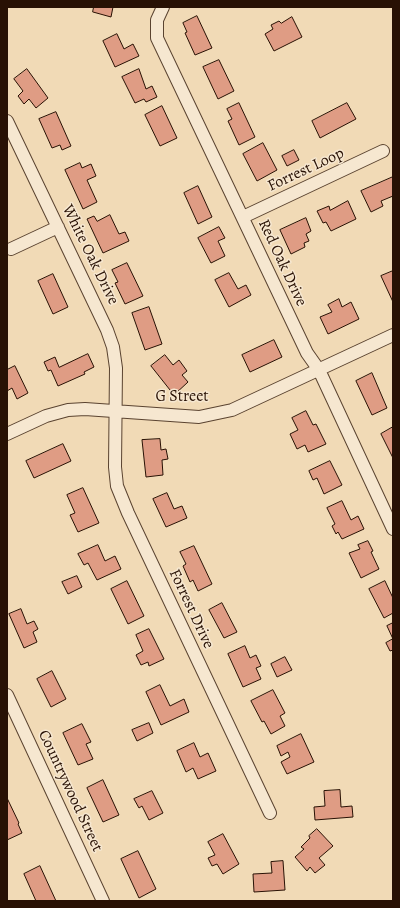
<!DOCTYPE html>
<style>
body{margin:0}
#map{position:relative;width:400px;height:908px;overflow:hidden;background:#f1dab6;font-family:Alegreya,serif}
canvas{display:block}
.frame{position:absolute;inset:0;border:8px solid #281104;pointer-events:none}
</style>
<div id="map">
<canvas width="400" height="908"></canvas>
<div class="frame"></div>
</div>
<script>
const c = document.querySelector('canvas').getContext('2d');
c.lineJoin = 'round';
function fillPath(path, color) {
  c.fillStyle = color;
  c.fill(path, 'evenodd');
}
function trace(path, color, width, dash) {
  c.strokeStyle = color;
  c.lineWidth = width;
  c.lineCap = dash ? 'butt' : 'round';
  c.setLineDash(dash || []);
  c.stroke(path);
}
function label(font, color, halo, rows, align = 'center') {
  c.font = font + ' Alegreya,serif';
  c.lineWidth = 3;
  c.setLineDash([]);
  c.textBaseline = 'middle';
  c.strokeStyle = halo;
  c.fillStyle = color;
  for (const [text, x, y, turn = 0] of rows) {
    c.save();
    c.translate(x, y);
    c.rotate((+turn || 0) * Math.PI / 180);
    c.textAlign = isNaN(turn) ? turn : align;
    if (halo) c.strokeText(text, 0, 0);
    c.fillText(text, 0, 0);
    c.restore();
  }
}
const building = new Path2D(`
 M94,7H113L111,17L93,12Z
 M197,16L212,48L195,55L185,33L187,32L183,23Z
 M292,17L302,37L274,51L265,34L273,29L271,25L279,21L281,23Z
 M117,34L124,49L133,44L139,56L115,67L103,41Z
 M219,60L234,91L218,99L203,67Z
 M27,69L48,98L36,108L29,99L24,104L18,96L23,91L14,79Z
 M139,69L146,89L152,86L157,97L146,102L144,99L135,103L122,77Z
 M239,103L255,137L239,145L228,121L232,119L227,109Z
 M347,103L356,119L320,138L312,121Z
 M162,106L177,138L160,146L145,115Z
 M56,112L71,146L62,150L60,145L52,148L39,119Z
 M263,143L277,170L257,181L243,154Z
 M294,150L299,160L287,166L282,156Z
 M80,163L82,168L91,164L96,176L87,180L97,202L83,209L65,170Z
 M393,177V196L381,201L383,206L371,212L361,191Z
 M198,186L212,217L198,224L184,193Z
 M348,201L356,219L331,231L326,222L323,223L317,211L329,206L330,210Z
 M110,215L119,234L125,232L129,241L103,253L87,219L94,216L97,221Z
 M306,218L311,231L306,234L309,241L304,243L305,247L291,254L280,230Z
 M219,227L225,238L218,241L225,256L211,263L198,238Z
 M127,263L143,296L125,304L115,283L118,282L112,270Z
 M393,271V302L381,276Z
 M229,273L238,289L246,285L251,295L229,307L215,280Z
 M53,274L68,307L53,314L38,281Z
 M339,299L342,307L351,302L359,319L328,334L320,317L332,312L328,305Z
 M149,307L162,344L145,350L132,313Z
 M274,340L282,357L250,372L242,355Z
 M88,354L94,367L84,372L85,374L58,386L51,370L48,371L44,362L55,357L59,367Z
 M165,355L173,365L179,360L187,371L182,375L188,382L174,395L151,366Z
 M15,366L28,393L17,399L12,388L7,391V370Z
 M372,373L387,408L372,415L356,381Z
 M306,411L313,425L316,424L326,444L308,452L305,445L297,449L290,434L298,430L292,418Z
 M393,427V458L381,434Z
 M160,439L161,450L166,449L168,459L162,460L163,475L146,477L142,440Z
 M63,444L71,461L34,478L26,461Z
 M330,461L342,485L324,494L317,478L313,480L309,471Z
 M83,488L99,523L78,532L70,515L75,513L67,495Z
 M167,493L174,509L182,506L187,518L166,527L153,499Z
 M342,501L351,520L358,516L364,529L342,539L338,532L336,534L332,526L335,524L327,508Z
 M368,541L373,551L371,552L379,569L361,578L349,553L360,549L358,545Z
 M98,545L105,561L115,556L121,569L97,580L88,563L84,565L78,554Z
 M194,546L212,584L198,591L193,580L190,582L183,566L186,564L180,552Z
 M77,576L82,587L68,594L62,582Z
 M127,581L144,616L128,624L111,589Z
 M385,581L393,598V613L384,618L369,589Z
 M222,603L237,632L224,638L209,610Z
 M21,609L27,624L34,621L38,629L33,632L37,642L24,648L9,614Z
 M393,623V639L387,626Z
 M149,629L164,659L149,666L148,662L141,665L136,655L143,651L136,635Z
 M393,639V650L390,651L386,643Z
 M245,646L250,658L256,655L261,666L256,668L261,679L243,687L228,654Z
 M285,657L292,670L277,677L271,664Z
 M52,671L66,699L51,707L37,679Z
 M160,685L170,706L184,699L189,712L161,725L146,692Z
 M273,690L285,713L280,716L285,726L271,734L264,721L262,722L251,701Z
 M149,723L153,733L137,741L132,730Z
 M82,724L91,742L86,744L93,759L78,765L63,733Z
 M301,734L314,762L287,774L281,762L290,757L288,752L281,756L277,746Z
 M194,743L200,757L208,753L216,771L198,779L193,768L186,772L177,751Z
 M103,780L119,815L103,822L87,788Z
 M340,790L341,807L352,806L353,817L315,820L314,807L325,806L324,791Z
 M152,791L163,813L149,820L142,806L139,808L134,799Z
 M7,798L19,823L18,824L22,833L7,840Z
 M317,829L333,846L319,858L325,865L315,873L310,867L307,871L295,857L304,849L301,847L310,838L309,836Z
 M223,834L239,864L223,874L217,864L212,866L208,858L215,855L208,842Z
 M138,851L156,889L139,898L121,859Z
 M283,861L285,890L254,892L253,874L272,873L271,862Z
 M40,866L56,901H36L24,874Z`);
fillPath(building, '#df9c84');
trace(building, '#281104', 1);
const street = new Path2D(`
 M163,7L157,20V38L307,353L319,370L393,529
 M7,121L107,330L113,347L116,368L115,467L117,486L128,513L270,813
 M243,217L383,151
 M11,249L58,227
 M7,434L46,416L68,410L85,409L199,417L232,410L393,335
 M7,695L103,901`);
trace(street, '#5a4330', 14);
trace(street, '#f6e7d0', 12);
label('16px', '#281104', '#f6e7d0', [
 ["Forrest Loop",306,170,-25],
 ["White Oak Drive",90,255,64],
 ["Red Oak Drive",282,263,65],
 ["G Street",182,397],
 ["Forrest Drive",191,609,65],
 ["Countrywood Street",70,791,65]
]);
</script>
